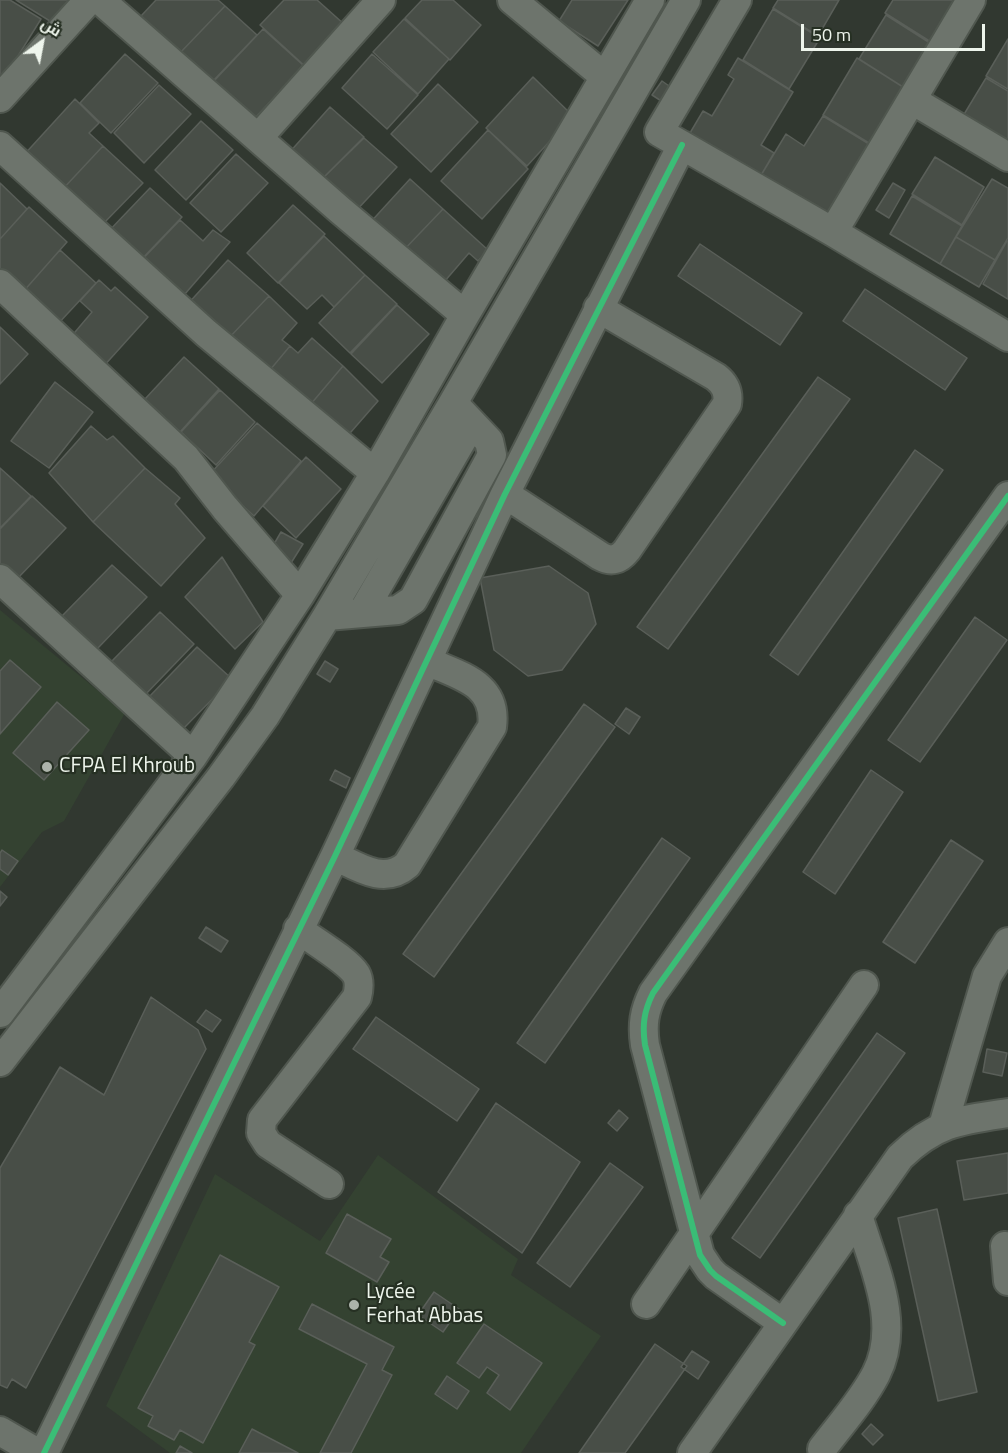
<!DOCTYPE html>
<meta charset="utf-8">
<style>
body{margin:0}
#map{position:relative;width:1008px;height:1453px;overflow:hidden;background:#313830;font-family:"Titillium Web",Cairo,sans-serif}
canvas{display:block}
.north{position:absolute;left:12px;top:12px;width:60px;height:60px;-webkit-text-stroke:4px #263023;paint-order:stroke;rotate:32deg;font-size:16px;font-weight:700;line-height:24px;text-align:center;color:#eef5ec}
.north::after{content:'';display:block;margin:auto;width:21px;height:27px;background:#eef5ec;clip-path:polygon(50% 0,100% 100%,50% 72%,0 100%)}
.scale{position:absolute;left:801px;top:24px;width:184px;height:27px;box-sizing:border-box;border:3px solid #eef5ec;border-top:0;padding-left:8px;font-size:18px;line-height:21px;white-space:nowrap;color:#eef5ec;-webkit-text-stroke:4px #263023;paint-order:stroke}
</style>
<div id="map">
<canvas width="1008" height="1453"></canvas>
<div class="north">ش</div>
<div class="scale">50 m</div>
</div>
<script>
const c = document.querySelector('canvas').getContext('2d');
c.lineJoin = 'round';
function fillPath(path, color) {
  c.fillStyle = color;
  c.fill(path, 'evenodd');
}
function trace(path, color, width, dash) {
  c.strokeStyle = color;
  c.lineWidth = width;
  c.lineCap = dash ? 'butt' : 'round';
  c.setLineDash(dash || []);
  c.stroke(path);
}
function label(font, color, halo, rows, align = 'center') {
  c.font = font + ' "Titillium Web",sans-serif';
  c.lineWidth = 4.5;
  c.setLineDash([]);
  c.textBaseline = 'middle';
  c.strokeStyle = halo;
  c.fillStyle = color;
  for (const [text, x, y, turn = 0] of rows) {
    c.save();
    c.translate(x, y);
    c.rotate((+turn || 0) * Math.PI / 180);
    c.textAlign = isNaN(turn) ? turn : align;
    if (halo) c.strokeText(text, 0, 0);
    c.fillText(text, 0, 0);
    c.restore();
  }
}
fillPath(new Path2D(`
 M0,610L125,713L64,821L42,832L0,887Z
 M378,1155L518,1259L511,1275L601,1336L521,1453H170L106,1406L215,1174L320,1241Z`), '#344231');
const building = new Path2D(`
 M0,0H10L41,19L0,85Z
 M16,0H82L58,26Z
 M156,0H218L225,6L179,54L141,16Z
 M284,0H317L345,25L307,68L260,25Z
 M422,0H453L481,25L450,60L405,18Z
 M572,0H628L598,46L559,21Z
 M778,0H839L818,36L773,8Z
 M893,0H956L931,42L885,13Z
 M225,6L257,35L210,84L179,54Z
 M773,9L820,38L789,89L743,60Z
 M886,15L930,43L903,87L859,59Z
 M404,19L449,59L418,94L373,52Z
 M263,29L304,66L252,121L213,82Z
 M1008,39V89L986,76Z
 M125,54L158,83L111,133L80,103Z
 M372,54L418,95L387,129L342,88Z
 M738,58L793,92L761,145L774,153L760,177L690,133L703,111L712,116L734,79L728,75Z
 M857,58L903,87L869,143L823,115Z
 M533,77L573,116L527,166L486,128Z
 M986,78L1008,91V143L963,116Z
 M662,81L679,93L669,106L652,95Z
 M438,84L478,122L431,172L391,134Z
 M159,85L191,114L144,163L114,133Z
 M75,99L99,123L89,133L103,146L61,191L22,157Z
 M330,107L364,137L319,182L288,154Z
 M823,116L869,144L825,217L760,177L786,134L804,146Z
 M201,121L233,150L186,200L155,170Z
 M488,130L528,169L482,219L441,181Z
 M364,138L397,167L353,214L319,182Z
 M103,146L143,183L100,227L61,191Z
 M236,154L268,183L221,232L190,203Z
 M935,157L984,187L962,225L912,194Z
 M410,179L443,209L399,255L367,226Z
 M992,179L1008,188V238L995,260L956,237Z
 M0,183L27,209L0,239Z
 M893,183L905,190L889,218L876,210Z
 M150,188L182,217L137,264L106,234Z
 M912,196L962,226L940,264L890,234Z
 M293,205L325,234L278,283L247,253Z
 M29,207L67,242L22,293L0,273V239Z
 M443,209L488,250L478,261L469,253L438,289L399,255Z
 M180,220L203,241L213,230L230,242L178,302L137,265Z
 M324,236L365,275L334,307L322,295L307,309L279,283Z
 M956,237L995,260L979,287L940,264Z
 M1007,241H1008V299L983,284Z
 M700,244L802,313L780,345L678,276Z
 M60,250L96,283L56,326L22,293Z
 M228,260L269,296L226,341L185,307Z
 M365,275L397,304L350,353L319,323Z
 M99,280L111,291L115,287L148,317L102,368L70,338L92,312L80,301Z
 M865,289L967,358L945,390L843,321Z
 M269,296L297,323L282,340L290,346L265,376L226,341Z
 M397,305L429,334L382,383L351,354Z
 M0,327L28,354L0,384Z
 M312,338L343,366L305,411L265,376L290,346L298,353Z
 M184,357L219,389L180,432L145,399Z
 M343,366L378,401L344,440L305,411Z
 M818,377L850,399L668,649L637,627Z
 M55,382L93,412L49,468L11,441Z
 M220,390L255,422L216,465L181,432Z
 M257,423L301,461L254,516L209,475Z
 M91,426L107,440L113,436L145,468L93,522L49,473Z
 M915,450L943,470L798,675L770,655Z
 M306,457L341,489L296,538L263,506Z
 M0,468L31,496L0,528Z
 M145,468L180,498L175,504L205,538L161,586L93,522Z
 M32,496L66,528L16,580L0,564V529Z
 M281,532L303,544L291,563L270,551Z
 M222,557L263,622L235,649L185,597Z
 M112,565L147,597L97,649L62,616Z
 M549,566L588,593L596,624L562,670L528,676L494,650L480,578Z
 M160,612L194,644L144,696L110,663Z
 M975,617L1007,640L920,762L888,740Z
 M197,647L232,679L181,731L148,698Z
 M10,660L41,687L0,734V671Z
 M325,661L338,669L330,682L317,674Z
 M57,702L89,730L44,780L13,753Z
 M584,704L615,727L434,977L403,954Z
 M626,708L640,717L629,734L615,724Z
 M335,770L350,778L346,788L330,780Z
 M871,770L903,792L835,894L803,872Z
 M662,838L690,858L545,1063L517,1043Z
 M951,840L983,861L915,963L883,942Z
 M2,850L18,861L8,875L0,869V853Z
 M0,891L7,897L0,906Z
 M206,927L228,941L221,952L199,938Z
 M151,997L198,1030L206,1049L26,1388L12,1379L7,1388L0,1385V1168L60,1067L104,1095Z
 M206,1010L221,1020L212,1032L197,1022Z
 M376,1017L479,1089L457,1121L353,1049Z
 M877,1033L905,1053L760,1258L732,1238Z
 M987,1049L1007,1053L1002,1076L983,1072Z
 M496,1103L580,1162L522,1253L438,1192Z
 M619,1110L628,1118L617,1131L608,1123Z
 M1008,1153V1193L964,1200L957,1161Z
 M610,1163L643,1187L570,1287L537,1263Z
 M937,1209L977,1392L938,1401L898,1218Z
 M347,1214L391,1239L380,1257L389,1262L377,1282L326,1253Z
 M220,1255L279,1287L249,1342L255,1345L203,1443L180,1430L174,1440L148,1426L153,1416L138,1408Z
 M434,1292L459,1309L443,1332L418,1315Z
 M312,1304L394,1347L382,1370L392,1375L351,1453H320L367,1364L299,1329Z
 M484,1324L542,1363L510,1410L487,1393L499,1375L487,1367L479,1378L457,1363Z
 M655,1344L687,1366L625,1453H579Z
 M692,1351L709,1362L698,1379L681,1367Z
 M447,1376L469,1391L457,1409L435,1394Z
 M871,1424L883,1435L873,1445L862,1434Z
 M252,1429L298,1453H239Z
 M180,1446L192,1453H176Z`);
fillPath(building, '#484e47');
trace(building, '#5a5f59', 1.5);
const minor = new Path2D(`
 M100,0L340,210L465,315
 M512,0L605,77
 M737,0L659,132L833,232L1008,337
 M0,98L89,0
 M912,100L1008,157
 M258,138L381,0
 M0,146L206,333L375,473
 M833,232L971,0
 M0,284L186,458L225,508L300,595
 M505,494L600,556C611,562 619,560 627,550L727,404C729,392 725,384 716,377L598,308
 M0,579L193,756
 M362,613L472,423
 M327,616L398,610L413,600L492,455L489,441L453,403
 M335,856C358,867 384,885 407,865L492,727C498,683 459,676 427,661
 M298,929C312,940 347,960 356,974C360,981 359,989 357,997L262,1120L261,1133L268,1144L329,1184
 M0,1013L193,756L300,595L375,473L465,315L650,0
 M0,1062L221,777L265,716L327,616L453,403L686,0
 M943,1126L987,976L1008,942
 M1005,1246L1008,1281
 M646,1304L864,985
 M783,1323L716,1276L710,1270L700,1255L645,1045C642,1025 644,1011 653,993L1008,496
 M0,1431L38,1453
 M822,1449C840,1425 862,1401 876,1374C902,1323 873,1266 858,1215
 M44,1453L335,856L505,494L682,145
 M692,1453L900,1157C936,1122 961,1120 1008,1113`);
trace(minor, '#50574f', 32);
trace(minor, '#6d746c', 28);
trace(new Path2D(`
 M783,1323L716,1276L710,1270L700,1255L645,1045C642,1025 644,1011 653,993L1008,496
 M44,1453L335,856L505,494L682,145`), '#3abd76', 6);
for (const [x, y, r, color] of [
 [47,767,6,"#acb3aa"],
 [354,1305,6,"#acb3aa"]
]) {
  const dot = new Path2D();
  dot.arc(x, y, r, 0, 2 * Math.PI);
  c.fillStyle = color;
  c.fill(dot);
  trace(dot, '#263023', 2);
}
label('21px', '#eef5ec', '#263023', [
 ["CFPA El Khroub",59,767],
 ["Lycée",366,1293],
 ["Ferhat Abbas",366,1317]
], 'left');
</script>
